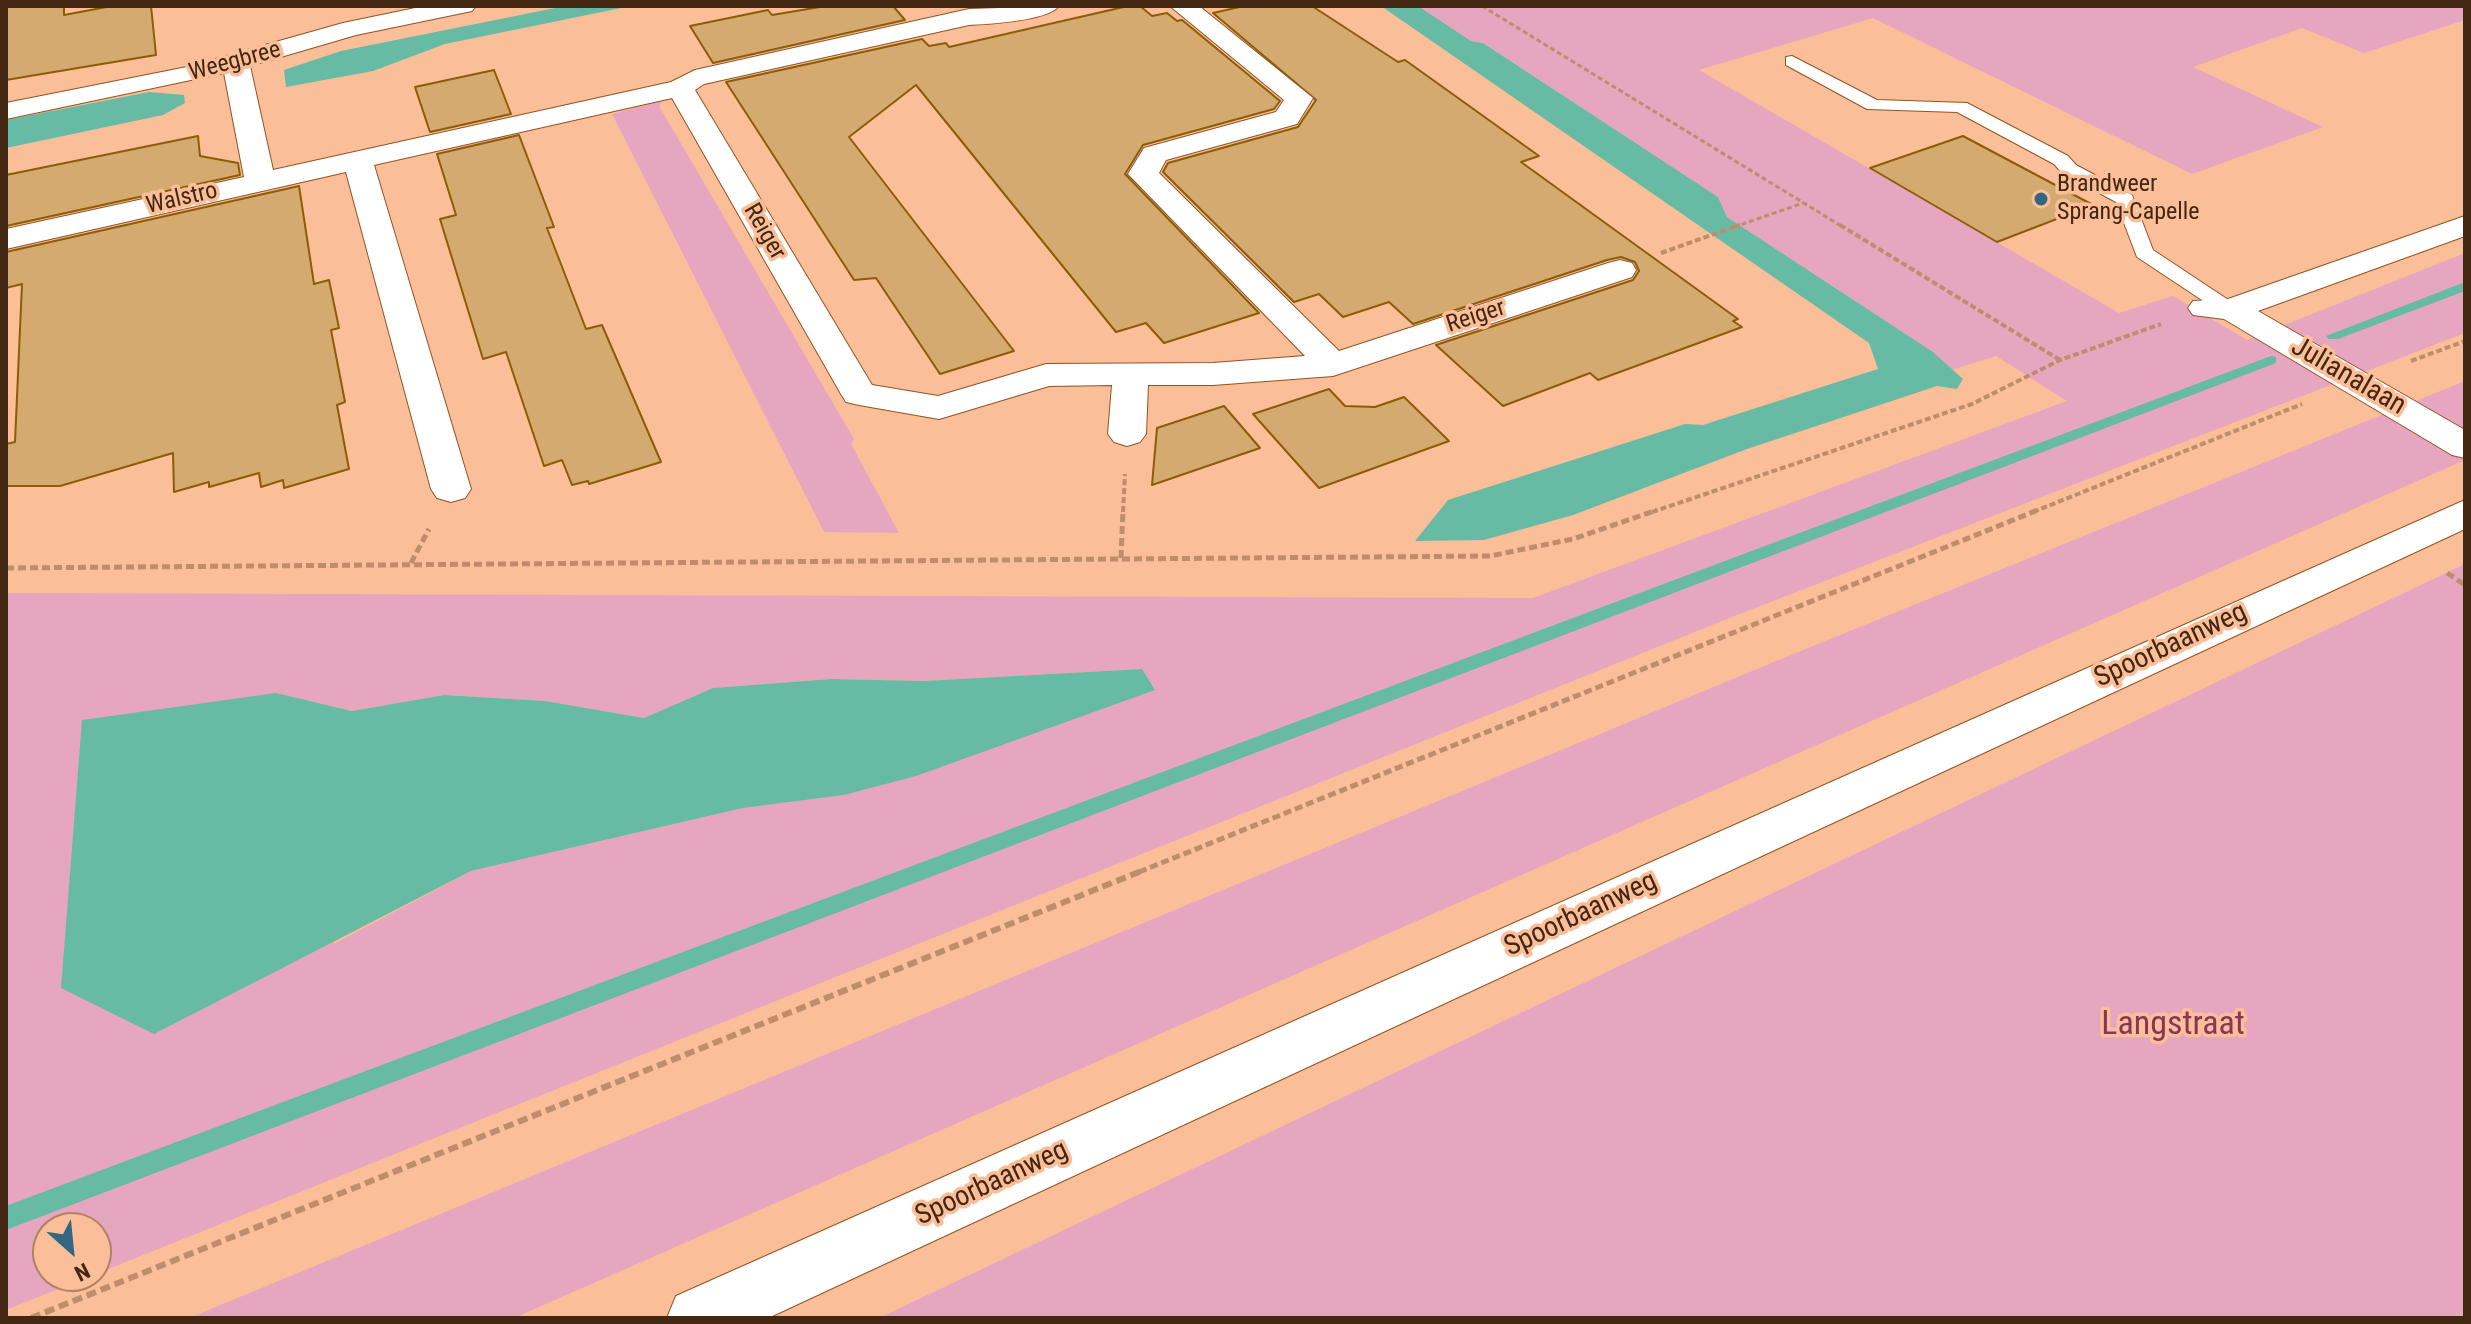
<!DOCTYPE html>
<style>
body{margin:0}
#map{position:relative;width:2471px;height:1324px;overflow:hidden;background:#fabe98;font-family:"Roboto Condensed",sans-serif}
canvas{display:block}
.frame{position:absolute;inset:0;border:8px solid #442713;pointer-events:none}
.north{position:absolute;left:32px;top:1212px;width:80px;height:80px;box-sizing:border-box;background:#fabe98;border:2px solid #b18263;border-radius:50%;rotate:153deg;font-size:22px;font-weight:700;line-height:32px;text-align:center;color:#442713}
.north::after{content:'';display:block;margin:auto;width:28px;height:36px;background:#326783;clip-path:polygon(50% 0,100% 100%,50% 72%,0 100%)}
</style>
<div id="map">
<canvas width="2471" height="1324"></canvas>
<div class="frame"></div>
<div class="north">N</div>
</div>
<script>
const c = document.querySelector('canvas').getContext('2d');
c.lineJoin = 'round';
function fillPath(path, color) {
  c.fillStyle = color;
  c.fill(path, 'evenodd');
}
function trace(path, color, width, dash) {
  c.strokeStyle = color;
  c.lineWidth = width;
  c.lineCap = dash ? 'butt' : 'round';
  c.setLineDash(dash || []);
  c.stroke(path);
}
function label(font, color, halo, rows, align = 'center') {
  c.font = font + ' "Roboto Condensed",sans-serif';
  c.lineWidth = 7;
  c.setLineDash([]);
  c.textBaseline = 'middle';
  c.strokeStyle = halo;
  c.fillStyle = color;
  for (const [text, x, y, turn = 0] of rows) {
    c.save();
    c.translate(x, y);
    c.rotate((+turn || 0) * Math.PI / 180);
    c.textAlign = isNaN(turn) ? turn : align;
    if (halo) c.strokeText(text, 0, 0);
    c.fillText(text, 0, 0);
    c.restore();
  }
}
fillPath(new Path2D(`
 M1418,6H2465V20L2364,53L2302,28L2193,67L2323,127L2192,174L1873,18L1699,70L2119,313L2173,296L2247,340L2465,253V333L1737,615L96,1274V1228H48V1276H90L6,1310V593L1533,598L2067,401L1996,356L1952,370L1933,352L1727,217L1718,197L1483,43L1471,41ZM1141,669L844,795L743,808L471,871L334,944L276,693L352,711L444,695L545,701L644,718L713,688L831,679L924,681Z
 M662,101L659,106L854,439L851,444L899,533L824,532L612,114Z
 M2465,381V460L514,1318H189L1786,657Z
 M2465,564V1318H879Z`), '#e7a6c0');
fillPath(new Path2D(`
 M565,6H631L445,44L373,71L286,87L284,70L341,51Z
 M1381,6H1418L1471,41L1483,43L1718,197L1727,217L1933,352L1963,379L1957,389L1937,386L1747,449L1573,515L1484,540L1415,541L1448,500L1685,424L1703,425L1878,369L1869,343Z
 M149,92L184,95L185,103L163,115L6,148V120Z
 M1142,669L1155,690L916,776L844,795L743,808L471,871L154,1034L61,988L82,720L276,693L352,711L444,695L545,701L644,718L713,688L831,679L924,681Z`), '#67bba4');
fillPath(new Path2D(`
 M2465,282V291L2338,339H2328L2326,336Z
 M2271,356L2276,357V363L6,1230V1206Z`), '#67bba4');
const building = new Path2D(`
 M6,6H64V15L112,6H151L156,55L6,80Z
 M826,6H893L905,20L713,63L690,26L768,10L772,15Z
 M1128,6H1140L1152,16L1167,13L1177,21L1182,20L1280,101L1274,109L1143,145L1125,174L1259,313L1164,343L1146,323L1116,332L916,85L849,137L1014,351L940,374L876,278L854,280L726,82L922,39L929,46L946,43L949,47Z
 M1244,6H1312L1398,62L1405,60L1539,156L1521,162L1738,319L1733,321L1742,327L1598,380L1590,373L1503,406L1436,345L1633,280L1639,271L1635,262L1621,257L1607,260L1413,324L1389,302L1343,317L1319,294L1294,302L1163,172L1168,163L1298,127L1316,100L1213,13Z
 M494,70L511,114L430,132L415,87Z
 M519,135L554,227L547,228L586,329L602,325L661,462L589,484L588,481L572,485L562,460L544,466L506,352L483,359L440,219L456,215L437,154Z
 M198,136L200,156L238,163L240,175L6,226V175Z
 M1963,136L2093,205L1997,242L1870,168Z
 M299,186L314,284L329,280L339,328L331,330L345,402L337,405L349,469L284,488L283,480L261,487L259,473L209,487V482L174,492L173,453L60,486H6V444L15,442L22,284L6,288V252Z
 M1329,389L1345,406L1375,407L1404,397L1449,441L1319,488L1253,414Z
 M1224,406L1260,448L1152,485L1157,428Z`);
fillPath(building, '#d5aa71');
trace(building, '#8c5d05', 2);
const lane = new Path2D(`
 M1792,56L1877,100L1967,103L2068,156L2076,165L2132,195L2153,250L2242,309L2231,315L2223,314L2137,257L2116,202L2062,173L2054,164L1957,112L1867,109L1786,65V57Z`);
const street = new Path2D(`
 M425,6H476L472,11L356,35L250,66L273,170L671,82L695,70L969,9L1059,6C1048,21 988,24 969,25L704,84L695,90L872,385L938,396L1046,364L1213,363L1305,356L1128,174L1144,148L1276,112L1284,100L1170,6H1199L1313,98L1297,124L1166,160L1159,173L1339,351L1608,263L1620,260L1632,263L1636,270L1632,277L1333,376L1213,385H1148L1146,434L1140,442L1127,446L1114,442L1108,434L1112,385L1049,386L939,419L859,405L846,402L841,394L672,98L374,165L471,489L465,498L451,502L437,498L431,489L346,172L6,249V229L244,177L224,73L6,119V103L187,67L343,23Z
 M2465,216V236L2258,311L2465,430V458L2452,455L2224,319L2193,315L2188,308L2193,301L2228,299Z`);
const secondary = new Path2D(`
 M2465,500V529L768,1318H667L676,1296Z`);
trace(lane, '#945221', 2);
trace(street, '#945221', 2);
trace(secondary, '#945221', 2);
trace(new Path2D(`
 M1482,6L1843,227
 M1734,227L1803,203`), '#be8d6c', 3, [5, 3]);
trace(new Path2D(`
 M1840,225L2060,360
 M1661,253L1740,225
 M2411,361L2465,341
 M1123,512L1125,474
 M1652,512L1972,404L2060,360L2161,324
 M2033,512L2302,404`), '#be8d6c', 4, [6, 3]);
trace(new Path2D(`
 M1121,558L1123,510
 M411,563L429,529
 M6,568L1490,556L1573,539L1657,510
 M2447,573L2465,585
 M1139,872L2038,510`), '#be8d6c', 5, [8, 4]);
trace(new Path2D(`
 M31,1318L1144,870`), '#be8d6c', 6, [10, 5]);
fillPath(lane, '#fff');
fillPath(street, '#fff');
fillPath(secondary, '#fff');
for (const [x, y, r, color] of [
 [2041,199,8,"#326783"]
]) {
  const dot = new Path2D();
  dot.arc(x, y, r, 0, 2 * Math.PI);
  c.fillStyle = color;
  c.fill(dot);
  trace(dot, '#fabe98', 3);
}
label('24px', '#442713', '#fabe98', [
 ["Weegbree",235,62,-15],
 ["Walstro",182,199,-13],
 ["Reiger",764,232,60],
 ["Reiger",1476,317,-18]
]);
label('24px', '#442713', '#fabe98', [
 ["Brandweer",2057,185],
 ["Sprang-Capelle",2057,213]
], 'left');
label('28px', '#442713', '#fabe98', [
 ["Julianalaan",2348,377,30],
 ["Spoorbaanweg",2171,646,-25],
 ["Spoorbaanweg",1581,915,-25],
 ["Spoorbaanweg",992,1184,-25]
]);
label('34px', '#86355b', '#fabe98', [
 ["Langstraat",2173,1025]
]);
</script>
